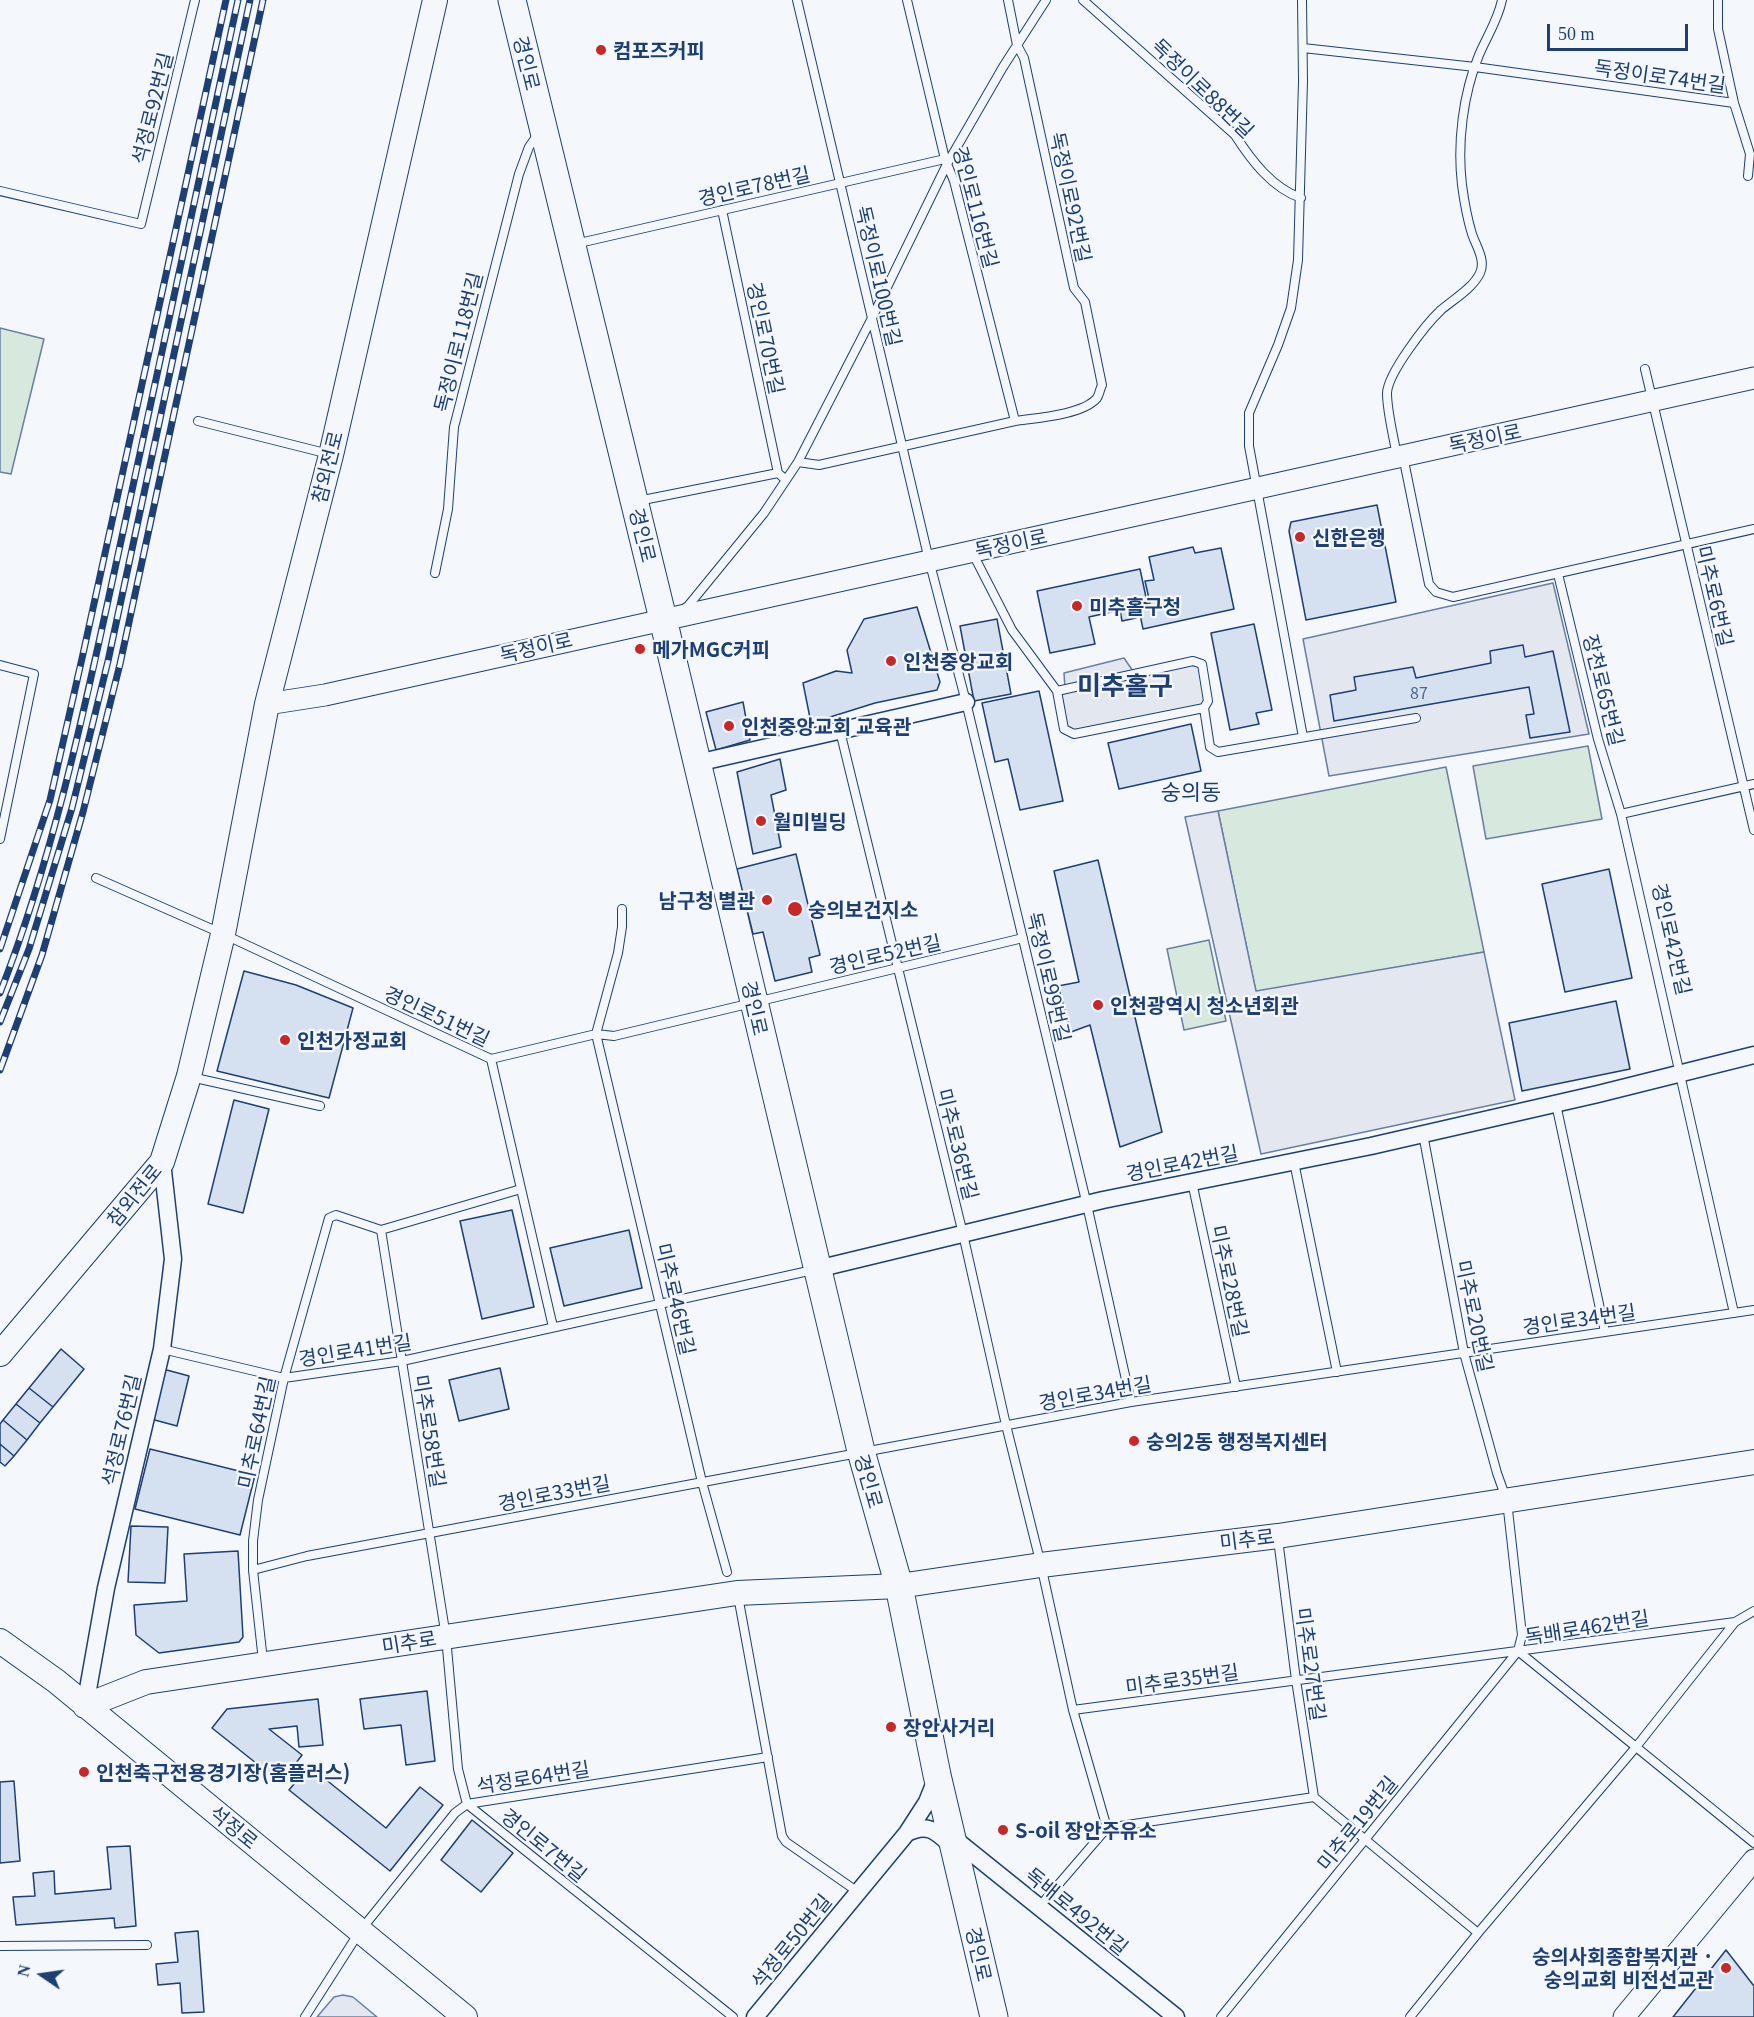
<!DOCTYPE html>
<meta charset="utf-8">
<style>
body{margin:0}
#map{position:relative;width:1754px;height:2017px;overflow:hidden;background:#f4f7fb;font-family:Georgia,serif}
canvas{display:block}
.north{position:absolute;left:12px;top:1945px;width:60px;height:60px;-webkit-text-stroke:4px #f4f7fb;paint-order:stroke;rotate:283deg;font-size:16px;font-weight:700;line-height:24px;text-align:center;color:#1d3f73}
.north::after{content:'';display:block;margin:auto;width:21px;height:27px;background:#1d3f73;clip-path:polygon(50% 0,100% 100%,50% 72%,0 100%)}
.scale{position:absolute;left:1547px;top:24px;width:141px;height:27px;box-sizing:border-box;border:3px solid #1d3f73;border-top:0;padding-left:8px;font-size:18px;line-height:21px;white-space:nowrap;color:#1d3f73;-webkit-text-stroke:4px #f4f7fb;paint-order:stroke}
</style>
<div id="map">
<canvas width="1754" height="2017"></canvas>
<div class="north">N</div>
<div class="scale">50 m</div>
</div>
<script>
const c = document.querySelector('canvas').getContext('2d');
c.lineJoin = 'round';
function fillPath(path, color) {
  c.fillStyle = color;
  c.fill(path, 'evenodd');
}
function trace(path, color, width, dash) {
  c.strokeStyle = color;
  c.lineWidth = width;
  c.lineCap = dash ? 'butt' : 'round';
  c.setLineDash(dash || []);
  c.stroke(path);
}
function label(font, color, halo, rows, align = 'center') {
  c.font = font + ' Georgia,"Noto Sans KR",serif';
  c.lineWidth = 4.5;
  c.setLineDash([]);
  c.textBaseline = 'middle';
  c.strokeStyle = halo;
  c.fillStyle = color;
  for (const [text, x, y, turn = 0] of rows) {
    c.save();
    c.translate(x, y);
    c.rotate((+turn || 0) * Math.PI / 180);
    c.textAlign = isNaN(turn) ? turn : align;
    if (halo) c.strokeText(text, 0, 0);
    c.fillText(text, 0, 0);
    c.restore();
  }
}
const green = new Path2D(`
 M0,328L44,339L11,474L0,472Z
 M1588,746L1602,819L1486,839L1473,766Z
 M1446,767L1484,952L1256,992L1218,811Z
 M1209,940L1226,1021L1184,1030L1167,949Z`);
fillPath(green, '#d7e8df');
trace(green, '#687fa3', 1.5);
const parking = new Path2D(`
 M1553,583L1589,734L1329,776L1303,639Z
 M1124,658L1135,674L1193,661L1202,664L1208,701L1204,708L1074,734L1064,729L1057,691L1065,689L1064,673Z
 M1218,811L1256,991L1484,952L1515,1100L1261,1154L1185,817Z
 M343,1995L353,1997L377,2017H317L334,1997Z`);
fillPath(parking, '#e3e8f0');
trace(parking, '#687fa3', 1.5);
const building = new Path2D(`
 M1377,505L1396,602L1306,620L1289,531L1291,522Z
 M1193,547L1195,553L1221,548L1234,609L1143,629L1138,605L1150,603L1145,581L1154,580L1149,557Z
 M1140,569L1147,602L1134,605L1136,618L1122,621L1120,610L1089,617L1095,644L1050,653L1037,591Z
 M917,607L940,682L937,690L875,703L811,723L803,683L836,671L852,673L847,650L864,619Z
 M997,619L1011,694L974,701L960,626Z
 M1254,624L1272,710L1256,713L1259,724L1230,730L1211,633Z
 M1523,645L1525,657L1553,651L1570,732L1530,738L1526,715L1534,714L1529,687L1334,721L1330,695L1356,690L1354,677L1413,667L1416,678L1491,663L1490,651Z
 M1039,691L1063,801L1020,810L1008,759L995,762L982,703Z
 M743,702L750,740L716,750L706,712Z
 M1191,724L1201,771L1119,789L1108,743Z
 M780,759L786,790L771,795L781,847L753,854L737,772Z
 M796,854L820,955L809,958L812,972L775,981L763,932L753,934L737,869Z
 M1098,860L1162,1132L1120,1147L1090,1025L1071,1032L1058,986L1079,982L1054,871Z
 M1609,869L1632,978L1565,992L1542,884Z
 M244,971L296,985L353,1008L329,1098L217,1071Z
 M1616,1001L1630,1069L1522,1091L1509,1023Z
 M234,1100L269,1109L243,1213L208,1204Z
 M512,1210L534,1307L482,1319L460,1221Z
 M629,1230L642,1288L564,1306L550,1248Z
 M61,1349L84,1369L53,1407L29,1388Z
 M500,1368L509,1409L459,1421L449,1380Z
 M163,1369L189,1376L177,1426L151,1419Z
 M29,1388L53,1407L40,1423L16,1404Z
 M16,1404L40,1423L27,1440L3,1420Z
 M3,1420L27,1440L14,1456L0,1444V1424Z
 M0,1444L14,1456L5,1466L0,1462Z
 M150,1449L255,1475L240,1535L135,1509Z
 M131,1526L168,1527L165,1583L128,1582Z
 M238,1551L243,1637L239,1642L159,1653L136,1635L134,1605L187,1601L184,1554Z
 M427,1691L435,1761L406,1765L401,1725L364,1729L360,1699Z
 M318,1699L323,1745L299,1747L297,1726L269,1729L302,1755L281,1783L212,1728L227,1709Z
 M309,1766L386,1828L420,1787L443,1805L390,1871L289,1790Z
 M14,1781L20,1861L0,1863V1782Z
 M472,1820L513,1853L481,1892L441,1860Z
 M130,1846L136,1926L115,1928L114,1918L16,1925L13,1897L35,1896L33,1873L54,1871L55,1894L111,1889L107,1847Z
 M198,1931L204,2012L182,2013L180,1983L158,1985L156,1964L178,1962L175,1933Z
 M1726,1950L1754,1986V2017H1673Z`);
fillPath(building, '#d5e0f0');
trace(building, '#1d3f73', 1.5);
const service = new Path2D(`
 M797,0L929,560L966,702L1087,1205L1131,1402
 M907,0L945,159L954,181L1015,421
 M1083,0L1235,135C1251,160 1272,188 1301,198
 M1302,0L1303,81L1298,260L1291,308L1278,345L1249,413V446L1303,737
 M1718,0V29L1734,103L1750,154L1748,176
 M1303,48L1475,67L1734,103
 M0,191L141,224L195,0
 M722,210L778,473L786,480
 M575,244L945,159
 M1645,369L1754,830
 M198,421L329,454
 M1403,456L1429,584L1436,592L1453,597L1754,529
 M1397,457C1394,438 1387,412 1387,393C1388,373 1426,324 1441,310C1454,299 1473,288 1480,273C1486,260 1476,246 1472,234C1467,218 1464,200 1462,185C1457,143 1463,94 1479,55C1487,36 1498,20 1502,0
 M798,462L819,465L1015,421C1035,418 1083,415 1097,398C1099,395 1100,389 1102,385L1085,302L1074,288L1024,58L1017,45L1008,0
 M638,501L778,473
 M972,552L1012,630L1057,691L1064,729L1074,734L1204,708L1208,701L1202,664L1193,661L1057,691
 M435,573L448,509L454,427L519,174L529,147L538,134
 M1558,574L1598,739L1621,814L1734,1313
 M682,610L688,606L764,513L798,462L872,318L947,164L1003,67L1046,0
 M0,665L34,674L0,839
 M1204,708L1210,747L1218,752L1416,718
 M840,731L963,1234L1006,1425L1041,1565L1073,1710L1107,1828L1039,1907
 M1621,814L1754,784
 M96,878L223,934L491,1059L596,1034L614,1036L1023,938
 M622,909V927L618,953L596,1034L702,1482L727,1572
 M491,1059L553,1327
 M191,1077L320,1106
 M1556,1104L1605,1332
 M1294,1162L1337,1372
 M1192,1182L1236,1387
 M381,1230L446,1637L458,1769L467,1804L733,2017
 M162,1349L284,1378L402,1361L813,1270
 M1278,1539L1296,1680L1314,1797L1478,1933
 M253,1570L307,1556L1131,1402L1754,1310
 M738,1596L782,1836L786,1842L858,1892
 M1518,1651L1754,1843
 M263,1661L253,1570V1541L258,1500L284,1378L329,1218L336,1215L381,1230L521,1189
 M1073,1710L1735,1622
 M1107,1828L1314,1797
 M0,1946L147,1945
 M305,2017L360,1931L455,1813L467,1804L768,1757
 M1221,2017L1518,1651L1522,1635L1507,1501L1497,1473L1464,1353L1423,1134
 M1410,2017L1478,1933L1636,1747L1735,1622L1754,1611`);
const minor = new Path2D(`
 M697,763L966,702
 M817,1269L1103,1200L1371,1146L1598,1094L1754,1055
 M85,1706L106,1588L162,1349L173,1259L162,1162
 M907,1833C928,1822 937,1832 952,1846
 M952,1837L1176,2017
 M755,2017L907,1833L927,1802L937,1777`);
const tertiary = new Path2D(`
 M267,704L325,695L1754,378
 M1624,2017L1754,1860`);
const secondary = new Path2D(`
 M0,1354L162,1162L189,1076L223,934L267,704L331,455L435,0
 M0,1641L56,1681L465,2017
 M85,1706L146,1682L737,1593L899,1586L1041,1565L1278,1536L1754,1462`);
const primary = new Path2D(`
 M512,0L663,619L861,1451L899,1586L937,1775L994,2017`);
trace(service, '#1d3f73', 10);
trace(minor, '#1d3f73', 19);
trace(tertiary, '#1d3f73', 23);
trace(secondary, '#1d3f73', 26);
trace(primary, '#1d3f73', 29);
trace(service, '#f4f7fb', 8);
trace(minor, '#f4f7fb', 16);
trace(tertiary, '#f4f7fb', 21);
trace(secondary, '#f4f7fb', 24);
trace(primary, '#f4f7fb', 27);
const rail = new Path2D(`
 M0,949L50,800L83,654L226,0
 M0,993C58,845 89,687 123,532C161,355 200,177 238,0
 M0,1022L29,949L72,808L108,661L250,0
 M0,1070L42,955L83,812L120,664L263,0`);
trace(rail, '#1d3f73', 7);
trace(rail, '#f4f7fb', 4.5, [14]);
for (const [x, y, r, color] of [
 [601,50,6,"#c62828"],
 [1300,537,6,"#c62828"],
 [1077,606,6,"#c62828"],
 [640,649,6,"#c62828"],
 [891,661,6,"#c62828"],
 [729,726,6,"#c62828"],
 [761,821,6,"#c62828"],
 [767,900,6,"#c62828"],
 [795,909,8,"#c62828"],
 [1098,1005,6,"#c62828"],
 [285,1040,6,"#c62828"],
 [1134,1441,6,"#c62828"],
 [891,1727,6,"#c62828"],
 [84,1772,6,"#c62828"],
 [1003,1830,6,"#c62828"],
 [1726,1968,6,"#c62828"]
]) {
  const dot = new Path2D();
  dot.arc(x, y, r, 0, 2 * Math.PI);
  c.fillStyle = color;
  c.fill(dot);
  trace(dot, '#f4f7fb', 2);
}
label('16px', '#4b6792', null, [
 ["87",1419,693]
]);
label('bold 20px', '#1d3f73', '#f4f7fb', [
 ["컴포즈커피",613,50],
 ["신한은행",1312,537],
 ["미추홀구청",1089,606],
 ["메가MGC커피",652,649],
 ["인천중앙교회",903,661],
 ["인천중앙교회 교육관",741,726],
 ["월미빌딩",773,821],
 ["남구청 별관",755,900,"right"],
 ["숭의보건지소",808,909],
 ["인천광역시 청소년회관",1110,1005],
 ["인천가정교회",297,1040],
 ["숭의2동 행정복지센터",1146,1441],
 ["장안사거리",903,1727],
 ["인천축구전용경기장(홈플러스)",96,1772],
 ["S-oil 장안주유소",1015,1830],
 ["숭의사회종합복지관 ·",1714,1956,"right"],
 ["숭의교회 비전선교관",1714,1979,"right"]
], 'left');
label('20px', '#1d3f73', '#f4f7fb', [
 ["경인로",527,63,76],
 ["독정이로74번길",1660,76,8],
 ["독정이로88번길",1203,88,44],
 ["석정로92번길",152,108,-76],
 ["경인로78번길",754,186,-13],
 ["독정이로92번길",1071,197,78],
 ["경인로116번길",976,207,75],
 ["독정이로100번길",879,276,77],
 ["경인로70번길",766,338,78],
 ["독정이로118번길",458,342,-76],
 ["독정이로",1485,438,-12],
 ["참외전로",327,467,-76],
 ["경인로",643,535,76],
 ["독정이로",1011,543,-12],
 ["미추로6번길",1715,596,77],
 ["독정이로",536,647,-13],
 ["장천로65번길",1604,690,76],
 ["경인로42번길",1672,939,77],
 ["경인로52번길",885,954,-13],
 ["독정이로99번길",1049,977,77],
 ["경인로",755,1008,77],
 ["경인로51번길",437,1016,25],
 ["미추로36번길",958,1144,76],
 ["경인로42번길",1182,1163,-11],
 ["참외전로",134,1195,-51],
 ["미추로28번길",1230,1281,78],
 ["미추로46번길",676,1299,77],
 ["미추로20번길",1475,1316,78],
 ["경인로34번길",1579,1319,-8],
 ["경인로41번길",355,1350,-9],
 ["경인로34번길",1095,1393,-10],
 ["석정로76번길",121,1430,-77],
 ["미추로58번길",430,1431,81],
 ["미추로64번길",256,1432,-78],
 ["경인로",869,1481,74],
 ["경인로33번길",554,1493,-11],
 ["미추로",1247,1539,-7],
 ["독배로462번길",1587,1627,-9],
 ["미추로",409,1642,-9],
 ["미추로27번길",1311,1664,82],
 ["미추로35번길",1182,1679,-8],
 ["석정로64번길",533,1777,-9],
 ["미추로19번길",1357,1823,-51],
 ["석정로",234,1827,39],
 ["경인로7번길",544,1845,39],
 ["독배로492번길",1077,1911,39],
 ["석정로50번길",791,1941,-51],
 ["경인로",979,1954,77]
]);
label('22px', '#1d3f73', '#f4f7fb', [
 ["숭의동",1191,792]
]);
label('bold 26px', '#1d3f73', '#f4f7fb', [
 ["미추홀구",1125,685]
]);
</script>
